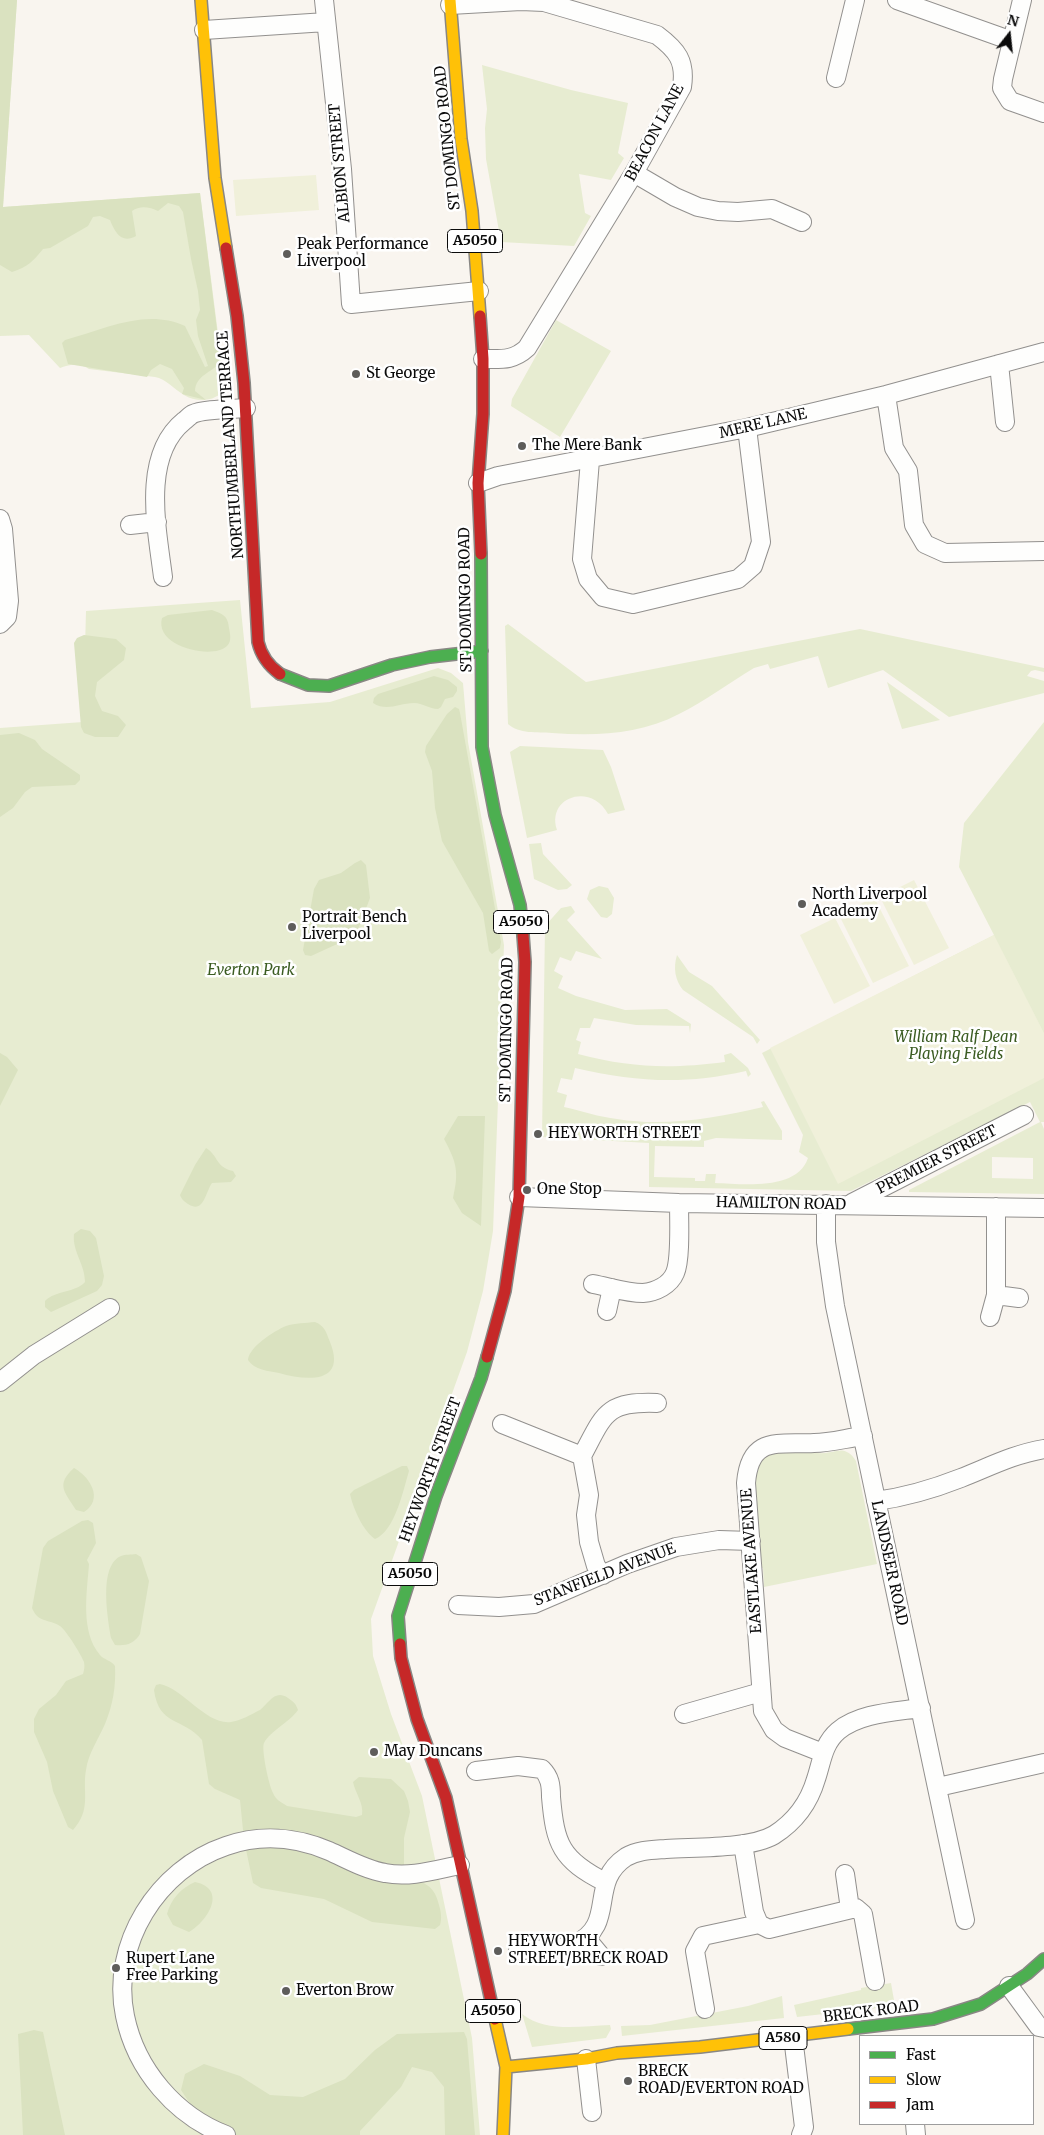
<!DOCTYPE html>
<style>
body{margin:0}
#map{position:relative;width:1044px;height:2135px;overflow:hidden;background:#f9f5ef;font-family:Merriweather,serif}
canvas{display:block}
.legend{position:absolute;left:859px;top:2035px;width:175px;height:90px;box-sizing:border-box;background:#fff;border:1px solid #9d9d9d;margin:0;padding:6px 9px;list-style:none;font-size:15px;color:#0b0b0b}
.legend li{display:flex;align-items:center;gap:10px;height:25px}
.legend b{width:25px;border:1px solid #9d9d9d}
.north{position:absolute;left:984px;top:10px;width:50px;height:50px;-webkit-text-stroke:4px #fff;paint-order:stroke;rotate:16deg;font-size:14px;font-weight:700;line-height:20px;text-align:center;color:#0b0b0b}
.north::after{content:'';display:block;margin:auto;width:18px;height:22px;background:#0b0b0b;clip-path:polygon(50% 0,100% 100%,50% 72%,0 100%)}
</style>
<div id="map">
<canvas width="1044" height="2135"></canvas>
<ul class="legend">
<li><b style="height:6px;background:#4caf50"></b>Fast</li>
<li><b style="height:6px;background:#ffc107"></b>Slow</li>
<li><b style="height:6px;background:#c62828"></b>Jam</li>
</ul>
<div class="north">N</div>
</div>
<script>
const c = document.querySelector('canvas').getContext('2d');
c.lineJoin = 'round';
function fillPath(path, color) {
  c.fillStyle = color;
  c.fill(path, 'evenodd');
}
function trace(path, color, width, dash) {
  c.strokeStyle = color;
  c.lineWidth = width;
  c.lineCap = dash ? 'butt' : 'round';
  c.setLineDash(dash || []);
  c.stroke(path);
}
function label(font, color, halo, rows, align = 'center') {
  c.font = font + ' Merriweather,serif';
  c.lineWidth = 5;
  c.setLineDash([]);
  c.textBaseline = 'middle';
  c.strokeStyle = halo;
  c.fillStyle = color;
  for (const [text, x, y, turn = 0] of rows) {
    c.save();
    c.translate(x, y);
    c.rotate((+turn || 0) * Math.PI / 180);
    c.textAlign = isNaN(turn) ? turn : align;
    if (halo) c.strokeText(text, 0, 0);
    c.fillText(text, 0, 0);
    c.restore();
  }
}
fillPath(new Path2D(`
 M0,0H17L3,207L200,193L225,388C217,402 197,403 184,395C174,389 166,379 155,377C133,374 111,372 89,369C80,363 69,364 60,368L29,335L0,336Z
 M482,65L571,90L628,103L618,153L624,158L611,180L579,174L585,213L591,216L574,246L501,242L486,159L485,128L487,109Z
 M556,320L611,351L560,437L511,406L512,399Z
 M240,600L251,708L330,702L438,668L451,673L463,683L468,742L504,945L493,1231L483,1291L467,1352L371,1619L373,1656L391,1714L422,1796L472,2038L480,2135H0V728L83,722L86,611Z
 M508,624L586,682L860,629L1044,668V672L1035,670L1031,671L1027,676L1044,681V693L949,717L883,670L828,688L818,656L770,669L768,664L754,668C729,683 705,701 679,714C639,735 595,736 552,733C537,732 519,734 508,724L505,626Z
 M887,682L940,720L902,729Z
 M1044,722V1122H1041L1044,1129V1194L909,1192V1190L1040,1122L1030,1102L851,1191L649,1187V1143L542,1137L545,926L561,908L571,906L575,912L567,920L602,959L576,951L571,961L560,957L554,971L563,976L558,988L576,996L625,1010L667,1009L691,1024L690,1033L689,1026L636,1025L594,1018L590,1028H580L576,1040L581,1042L578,1054C632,1068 670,1069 725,1062L724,1055L731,1053L748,1068L751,1074L748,1077L746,1071C683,1085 637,1082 575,1068L572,1080L561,1078L557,1092L567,1095L564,1107C582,1111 599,1117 617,1119C666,1127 716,1118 763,1107L761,1102L764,1101L782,1131V1140L716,1138L704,1141V1147L655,1146L654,1177L695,1178V1181H705L706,1174H716L715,1183C743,1184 797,1191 808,1158L799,1152L803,1135L762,1053L994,935L959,867L964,823ZM992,1157L1033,1158V1179L992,1178Z
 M520,746L603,750L611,767L625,810L608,814C591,782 546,797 557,830L527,838L510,752Z
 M541,843L543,854L572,885L567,889L558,890L534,879L529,844Z
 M599,886L608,888L614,898L612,914L607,918L601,917L587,899L590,890Z
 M677,955L689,972L712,986L760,1040L757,1044L753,1037L683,990C675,980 673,968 677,955Z
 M813,1449L814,1452C831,1458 843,1440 856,1461L877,1564L764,1587L763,1568H759L753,1475L761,1458L771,1450Z
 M891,1983L895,2006L797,2017L794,2005L861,1990V1988Z
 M782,1996L784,2018L622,2036L621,2026L650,2025L748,2006Z
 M522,2014C546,2033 581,2026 610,2025L611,2029L606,2038L532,2047Z`), '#e7ecd1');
fillPath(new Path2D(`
 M0,0H17L3,207L200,193L221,362C211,373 196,375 195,391L206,400L182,394L184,388L172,369L160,364L151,370L147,377L68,364L62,343L65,340C105,329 146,308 185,326L205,367L208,366L198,336L196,320L200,310L198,291L191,259L183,212L179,206L168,203L158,211C150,207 140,205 132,211L136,236C122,244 115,233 110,220L100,216L93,217L88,226L50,248L43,249C33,261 28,267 12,272L0,265Z
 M212,610C223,614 228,616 229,628C230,634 232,641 227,646C213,660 154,647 162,618L168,615Z
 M84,635L116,639L126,648L124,660L97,682L95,696L102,711L118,716L126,725L118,737H95L84,733L81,727L74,643L77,638Z
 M434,676L448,680L457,687V691L453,697L445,699L441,707L438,709C429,709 423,703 414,703C399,703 387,712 373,703L374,698L378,694Z
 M455,707L459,709L460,713L501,942L500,948L492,954L489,951L483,913L442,841L435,808L432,771L425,752L426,746L447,714Z
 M19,733L35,740L42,749L80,775V780L75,785L32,787L25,792L13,808L0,817V735Z
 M361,860L366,865L370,898L359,927L346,940L311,956L305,955L303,950L314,889L319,880L341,873L355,863Z
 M0,1053L7,1057L18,1070L0,1106Z
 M458,1116H485L481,1226L462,1213L453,1198C459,1172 457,1163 444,1139Z
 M206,1148C219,1156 215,1167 233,1171L236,1176L231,1182L212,1183C205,1193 204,1214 188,1204C184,1201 182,1200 180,1195L195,1165Z
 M81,1229L90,1231L96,1238L104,1276L102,1285L97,1291L51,1312L45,1307V1301C56,1290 75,1293 85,1282C85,1264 72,1251 74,1234Z
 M315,1322C325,1326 326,1332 330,1342C347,1384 307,1381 279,1373C269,1371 254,1370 248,1360C249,1347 274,1331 286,1326C295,1323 306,1323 315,1322Z
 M402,1466H407L409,1471C403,1491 395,1531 375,1539C363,1531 353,1508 350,1494L354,1490Z
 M74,1468C90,1477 104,1499 84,1512L76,1510C65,1492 55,1485 74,1468Z
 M88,1520L93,1523L96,1543L87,1560L89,1564C87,1593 80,1631 100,1655C104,1660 111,1660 115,1666C116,1686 113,1705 105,1724C99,1738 88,1754 86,1770C82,1792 92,1809 73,1830L68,1827L53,1791L47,1762L34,1732V1719L39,1709L56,1695L66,1681L83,1674C84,1670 85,1667 84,1662C82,1656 66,1630 60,1626C49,1619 38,1623 32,1608L43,1548L48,1541L82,1521Z
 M136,1554L141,1557L149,1581L140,1634C134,1644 126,1646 115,1645L111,1638C108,1619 98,1566 121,1556C125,1554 131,1555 136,1554Z
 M160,1684C184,1689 206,1725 231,1722C240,1721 252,1714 260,1710C269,1703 275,1689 288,1698C294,1702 296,1704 298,1710C290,1722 270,1731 264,1743C261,1749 269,1786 273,1793C276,1800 281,1802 287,1806L356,1817L362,1815C364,1803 355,1793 353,1782L359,1777L391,1779L404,1791L408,1801L410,1812L404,1838V1876C423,1883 434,1883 439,1905C441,1912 442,1918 440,1925L435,1929L372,1922L324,1899L261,1888L253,1883L244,1840L240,1800L215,1789L209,1784L202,1740C183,1717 159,1727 154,1690L156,1685Z
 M195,1882C228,1889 208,1921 189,1932L173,1925L167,1914C171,1899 181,1888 195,1882Z
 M34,2030L43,2032L65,2135H23L18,2034Z
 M464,2032L467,2039L475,2135H445L444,2087L432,2072L412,2067L401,2087L360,2131V2135H211L181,2090L185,2074L204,2064L240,2076L270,2095L303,2097L345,2079L375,2050L397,2034Z`), '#dae2c0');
fillPath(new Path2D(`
 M316,175L319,210L236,216L233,180Z
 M914,880L949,948L914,965L880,897Z
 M874,897L909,966L873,983L839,915Z
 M835,918L870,986L834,1004L800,935Z
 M994,935L1044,1033V1078L838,1184L770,1048Z`), '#f0f0da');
const street = new Path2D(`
 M324,0L342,169L351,304L479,291
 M897,0L1012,41
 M1022,0L1003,79L1002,88L1010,101L1044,113
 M450,5L521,1L544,2L657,35C677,50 686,61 682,87L634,173L527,348C513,361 501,359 483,359
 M204,30L326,22
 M836,78L855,0
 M634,173L675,197L698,207L718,211L738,212L772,209L802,222
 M999,364L1005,422
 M886,395L894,448L908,471L914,525L925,544L945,553L1044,551
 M590,460L582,559L588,579L603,597L633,604L738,579L753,566L761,542L747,428
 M478,483L498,476L747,428L886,395L1044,352
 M0,519L3,529L9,601L7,617L0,624
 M130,525L157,522
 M163,577C157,529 141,456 184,421C187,419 190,415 193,414C202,409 235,409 246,408
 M519,1197L679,1203L1044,1208
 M852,1203L1024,1115
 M826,1204V1242L835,1306L965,1920
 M593,1284C609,1287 627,1293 643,1293C656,1292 670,1285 675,1273C681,1259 679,1220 679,1203
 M996,1295L1019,1298
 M607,1311L612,1288
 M990,1317L996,1295V1207
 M0,1382L34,1355L110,1308
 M502,1424L582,1456L589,1495L586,1515L589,1542L596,1566L603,1575
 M582,1456C604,1415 605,1401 657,1403
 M876,1501C906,1497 933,1489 961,1478C989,1467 1014,1454 1044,1449
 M458,1605L499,1607L534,1604L627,1564L676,1547L719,1540L751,1541
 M684,1714L761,1692
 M823,1753L785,1738L774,1730L763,1711L746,1483C750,1435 778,1445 814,1443C830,1443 847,1438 863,1436
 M476,1771L518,1766L542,1769C550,1777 551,1785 551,1797C555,1844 561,1860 605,1882
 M938,1787L1044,1763
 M743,1844L754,1912L759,1924L769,1929L856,1908L863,1914L875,1981
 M845,1874L850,1909
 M586,1938L601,1956
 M518,1950C535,1949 559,1951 575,1944C618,1924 587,1883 626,1857C638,1850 652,1850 666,1849C695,1847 750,1849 774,1835C796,1821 809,1803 816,1779C822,1761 823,1744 838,1731C859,1713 894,1712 921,1708
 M1009,1986L1039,2027L1044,2028
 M705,2009L695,1951L703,1936L759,1924
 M793,2037L804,2127L801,2135
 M586,2059L592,2112
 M915,2124L916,2135
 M226,2135C176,2116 136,2070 125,2016C110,1944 158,1869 226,1846C260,1834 296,1837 329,1851C347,1859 366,1870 385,1873C410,1878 435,1870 460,1865`);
const fast = new Path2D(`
 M481,554L482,747L495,815L520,905L523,935
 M280,674L308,685L329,686L392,665L430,657L482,651
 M400,1644L398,1616L436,1496L481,1378L487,1357
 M848,2029L933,2019L981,2004L1027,1974L1044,1959`);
const slow = new Path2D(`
 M201,0L215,178L226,248
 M450,0L461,139L472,211L480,316
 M495,2019L506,2067L503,2135
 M506,2067L586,2059L617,2053L700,2047L848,2029`);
const jam = new Path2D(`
 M226,248L237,316L244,383L258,642C261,655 269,666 280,674
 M480,316L483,359V414L478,483L481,554
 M487,1357L505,1291L519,1197L525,962L523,935
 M400,1644L401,1658L417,1719L446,1798L495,2019`);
trace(street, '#92908e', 20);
trace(fast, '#898784', 14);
trace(slow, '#898784', 14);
trace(jam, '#898784', 14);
trace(street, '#fefefd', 18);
trace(fast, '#4caf50', 11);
trace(slow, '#ffc107', 11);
trace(jam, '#c62828', 11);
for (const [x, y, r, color] of [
 [287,254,5,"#5e5d5b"],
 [356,374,5,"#5e5d5b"],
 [522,446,5,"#5e5d5b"],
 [802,904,5,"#5e5d5b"],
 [292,927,5,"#5e5d5b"],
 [538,1134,5,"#5e5d5b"],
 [527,1190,5,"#5e5d5b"],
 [374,1752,5,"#5e5d5b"],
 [498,1951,5,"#5e5d5b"],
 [116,1968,5,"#5e5d5b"],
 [286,1991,5,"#5e5d5b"],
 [628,2081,5,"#5e5d5b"]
]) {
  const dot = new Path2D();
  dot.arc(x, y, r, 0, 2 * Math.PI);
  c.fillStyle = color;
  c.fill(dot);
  trace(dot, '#fff', 2);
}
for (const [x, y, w] of [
 [475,241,55],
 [521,922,55],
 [410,1574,55],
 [493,2011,55],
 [783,2038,48]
]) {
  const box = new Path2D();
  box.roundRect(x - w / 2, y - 11.5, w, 23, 4);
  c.fillStyle = '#fff';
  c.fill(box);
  trace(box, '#0b0b0b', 1);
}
label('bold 14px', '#0b0b0b', null, [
 ["A5050",475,241],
 ["A5050",521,922],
 ["A5050",410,1574],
 ["A5050",493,2011],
 ["A580",783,2038]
]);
label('15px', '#0b0b0b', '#fff', [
 ["BEACON LANE",655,133,-62],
 ["ST DOMINGO ROAD",448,138,-96],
 ["ALBION STREET",340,163,-95],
 ["MERE LANE",763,424,-13],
 ["NORTHUMBERLAND TERRACE",231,445,-94],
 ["ST DOMINGO ROAD",466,600,-91],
 ["ST DOMINGO ROAD",507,1030,-89],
 ["PREMIER STREET",937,1160,-27],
 ["HAMILTON ROAD",781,1204,1],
 ["HEYWORTH STREET",431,1470,-70],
 ["EASTLAKE AVENUE",752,1561,-94],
 ["LANDSEER ROAD",889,1563,78],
 ["STANFIELD AVENUE",605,1575,-21],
 ["BRECK ROAD",871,2012,-7]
]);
label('15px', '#0b0b0b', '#fff', [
 ["Peak Performance",297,245],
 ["Liverpool",297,262],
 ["St George",366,374],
 ["The Mere Bank",532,446],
 ["North Liverpool",812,895],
 ["Academy",812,912],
 ["Portrait Bench",302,918],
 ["Liverpool",302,935],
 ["HEYWORTH STREET",548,1134],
 ["One Stop",537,1190],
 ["May Duncans",384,1752],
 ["HEYWORTH",508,1942],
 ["STREET/BRECK ROAD",508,1959],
 ["Rupert Lane",126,1959],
 ["Free Parking",126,1976],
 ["Everton Brow",296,1991],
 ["BRECK",638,2072],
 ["ROAD/EVERTON ROAD",638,2089]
], 'left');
label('italic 15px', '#3b5c22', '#fff', [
 ["Everton Park",251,971],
 ["William Ralf Dean",956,1038],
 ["Playing Fields",956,1055]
]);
</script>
